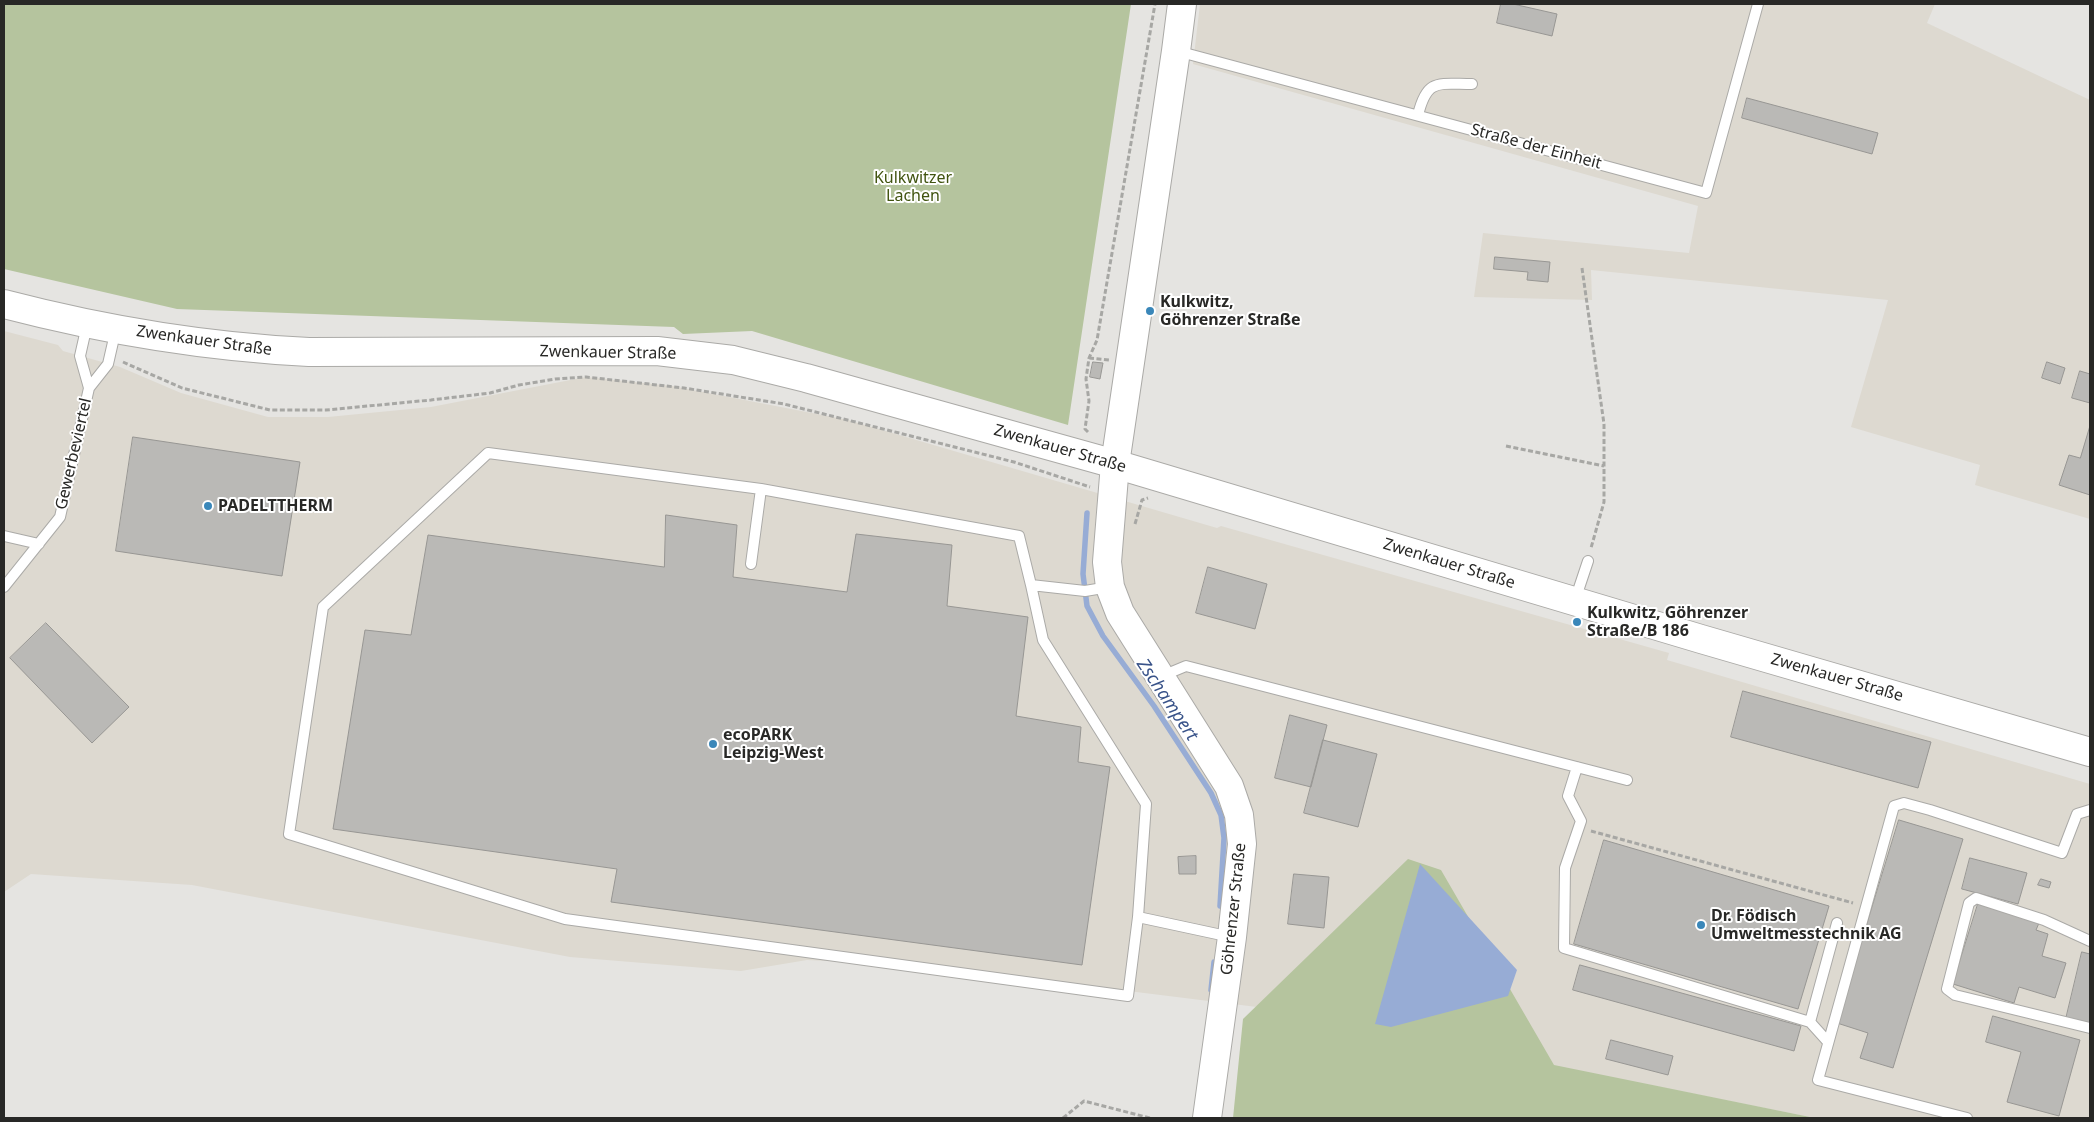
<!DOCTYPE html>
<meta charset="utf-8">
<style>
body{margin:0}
#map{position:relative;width:2094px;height:1122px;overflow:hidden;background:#e5e4e1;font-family:"Noto Sans",sans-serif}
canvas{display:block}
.frame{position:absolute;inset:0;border:5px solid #282826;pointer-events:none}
</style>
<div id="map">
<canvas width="2094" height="1122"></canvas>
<div class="frame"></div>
</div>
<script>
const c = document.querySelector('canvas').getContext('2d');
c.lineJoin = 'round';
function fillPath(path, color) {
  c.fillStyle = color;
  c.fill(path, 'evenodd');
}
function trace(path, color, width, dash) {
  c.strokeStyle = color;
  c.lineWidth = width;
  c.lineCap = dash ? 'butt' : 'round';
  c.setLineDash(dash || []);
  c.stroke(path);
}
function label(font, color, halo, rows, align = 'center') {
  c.font = font + ' "Noto Sans",sans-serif';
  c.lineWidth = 4;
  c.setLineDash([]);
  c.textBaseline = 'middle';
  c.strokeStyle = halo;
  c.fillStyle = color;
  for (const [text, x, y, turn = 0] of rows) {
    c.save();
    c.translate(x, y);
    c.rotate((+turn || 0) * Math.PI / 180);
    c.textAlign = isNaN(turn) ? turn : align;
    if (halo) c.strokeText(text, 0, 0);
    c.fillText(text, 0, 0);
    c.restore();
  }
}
fillPath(new Path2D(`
 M1200,4H1935L1927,23L2090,100V519L1975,485L1980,465L1851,427L1888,300L1591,270L1592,300L1474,297L1483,233L1689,253L1698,206L1193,64Z
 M4,331L58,345L63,351L120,367L181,393L268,417H328L431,407L586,377L672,386L848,420L1217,528L1221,526L1669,653L1667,660L2090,784V1118H1815L1257,1007L927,966L807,960L741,971L570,957L192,885L31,874L4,892Z`), '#ddd9d0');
fillPath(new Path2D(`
 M4,4H1131L1068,425L752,331L683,334L674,327L177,309L4,269Z
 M1408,859L1441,870L1554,1065L1815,1118H1233L1243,1019Z`), '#b5c49e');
fillPath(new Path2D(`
 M1420,864L1517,970L1508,996L1391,1027L1375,1024Z`), '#97acd5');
trace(new Path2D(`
 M1087,513L1083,574L1087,606L1103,636L1154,706L1211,793L1221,815L1224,838L1220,906
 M1211,990L1214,962`), '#97acd5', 5.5);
const building = new Path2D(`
 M1501,4H1513L1557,14L1552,36L1497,23Z
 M1747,98L1878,133L1872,154L1742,118Z
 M1495,257L1550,262L1548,282L1527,280L1528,272L1494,269Z
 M1093,362L1103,363L1100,379L1090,377Z
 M2047,362L2065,368L2060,384L2042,378Z
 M2080,371L2090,374V403L2072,398Z
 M2090,426V495L2059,485L2069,455L2080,458Z
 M133,437L300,462L282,576L116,551Z
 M666,515L737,525L733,577L847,592L856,534L952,545L947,606L1028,617L1016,716L1081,727L1078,762L1110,767L1082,965L611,902L617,869L333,829L365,630L411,635L428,535L664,567Z
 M1208,567L1267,584L1255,629L1196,613Z
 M46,623L129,707L92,743L10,658Z
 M1743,691L1931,742L1918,788L1731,737Z
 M1290,715L1327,725L1311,787L1275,778Z
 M1323,740L1377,754L1358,827L1304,813Z
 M1899,820L1963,839L1893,1068L1860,1058L1868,1033L1837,1023Z
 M1604,840L1829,906L1798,1009L1574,944Z
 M1196,856V874H1179L1178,857Z
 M1970,858L2027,873L2018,904L1962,889Z
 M1294,874L1329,877L1324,928L1288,924Z
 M2041,879L2051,882L2049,888L2038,885Z
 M1978,904L2039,923L2036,930L2048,934L2042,956L2066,963L2055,998L2019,987L2014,1003L1953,984Z
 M2082,952L2090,954V1025L2066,1019Z
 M1580,965L1801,1026L1794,1051L1573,990Z
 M1993,1016L2080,1040L2059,1116L2007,1102L2021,1052L1986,1042Z
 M1611,1040L1673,1056L1668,1075L1606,1059Z`);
fillPath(building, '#bab9b6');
trace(building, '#989794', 1);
const lane = new Path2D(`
 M1177,51L1706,193L1758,4
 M1418,115C1427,78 1438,84 1472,84
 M87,325L80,356L89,388
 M761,489L488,453L323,607L289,834L565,919L1128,996L1138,917L1231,937
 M4,536L39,544
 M751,564L761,489L1019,536L1031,585L1085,591L1109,587
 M1031,585L1043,640L1146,804L1138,917
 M4,587L60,517L89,388L108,364L116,329
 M1575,600L1588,561
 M1162,676L1186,666L1627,780
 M1577,767L1568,796L1581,821L1565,868L1564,948L1810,1022L1828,1042
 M2090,941L2044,920L1976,898L1969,903L1947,989L1955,995L2090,1028
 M1810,1022L1837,923
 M1967,1118L1818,1080L1894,806L1904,803L1930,810L2062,853L2077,814L2090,810`);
const secondary = new Path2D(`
 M1182,4L1176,51L1115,464L1107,562L1110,587L1120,613L1229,786L1239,815L1242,844L1232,937L1207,1118`);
const primary = new Path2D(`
 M4,304C104,330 206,347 309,352L657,351L733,360L806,378L1115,464L1701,639L2090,752`);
trace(lane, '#abaaa7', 12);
trace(secondary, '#abaaa7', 30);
trace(primary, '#abaaa7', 30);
trace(new Path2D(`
 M1582,268L1604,424V502L1591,548
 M1089,358L1109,360
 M123,362L182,388L270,410H326L431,400L490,393L519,385L555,379L586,377L684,388L784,404L1014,462L1090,487
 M1088,432L1085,429L1089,401L1086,379L1089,358L1097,340L1155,4
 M1506,446L1604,466
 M1135,524L1142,500L1148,498
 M1591,831L1853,903
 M1063,1118L1084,1101L1150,1118`), '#a7a7a4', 3, [5, 2.5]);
trace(lane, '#fff', 10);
trace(secondary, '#fff', 28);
trace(primary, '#fff', 28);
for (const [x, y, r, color] of [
 [1150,311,5,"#3a87b9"],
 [208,506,5,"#3a87b9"],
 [1577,622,5,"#3a87b9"],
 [713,744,5,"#3a87b9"],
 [1701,925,5,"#3a87b9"]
]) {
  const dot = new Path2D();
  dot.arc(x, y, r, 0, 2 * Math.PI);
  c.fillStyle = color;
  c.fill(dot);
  trace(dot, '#fff', 2);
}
label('16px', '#282826', '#fff', [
 ["Straße der Einheit",1536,147,15],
 ["Zwenkauer Straße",204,341,8],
 ["Zwenkauer Straße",608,353,1],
 ["Zwenkauer Straße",1060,449,16],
 ["Gewerbeviertel",74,454,-77],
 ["Zwenkauer Straße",1449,564,17],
 ["Zwenkauer Straße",1837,678,16],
 ["Göhrenzer Straße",1234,909,-84]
]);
label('16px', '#415410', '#fff', [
 ["Kulkwitzer",913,178],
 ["Lachen",913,196]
]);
label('bold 16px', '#282826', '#fff', [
 ["Kulkwitz,",1160,302],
 ["Göhrenzer Straße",1160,320],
 ["PADELTTHERM",218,506],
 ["Kulkwitz, Göhrenzer",1587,613],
 ["Straße/B 186",1587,631],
 ["ecoPARK",723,735],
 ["Leipzig-West",723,753],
 ["Dr. Födisch",1711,916],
 ["Umweltmesstechnik AG",1711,934]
], 'left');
label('italic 18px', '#395389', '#fff', [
 ["Zschampert",1167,700,56]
]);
</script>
